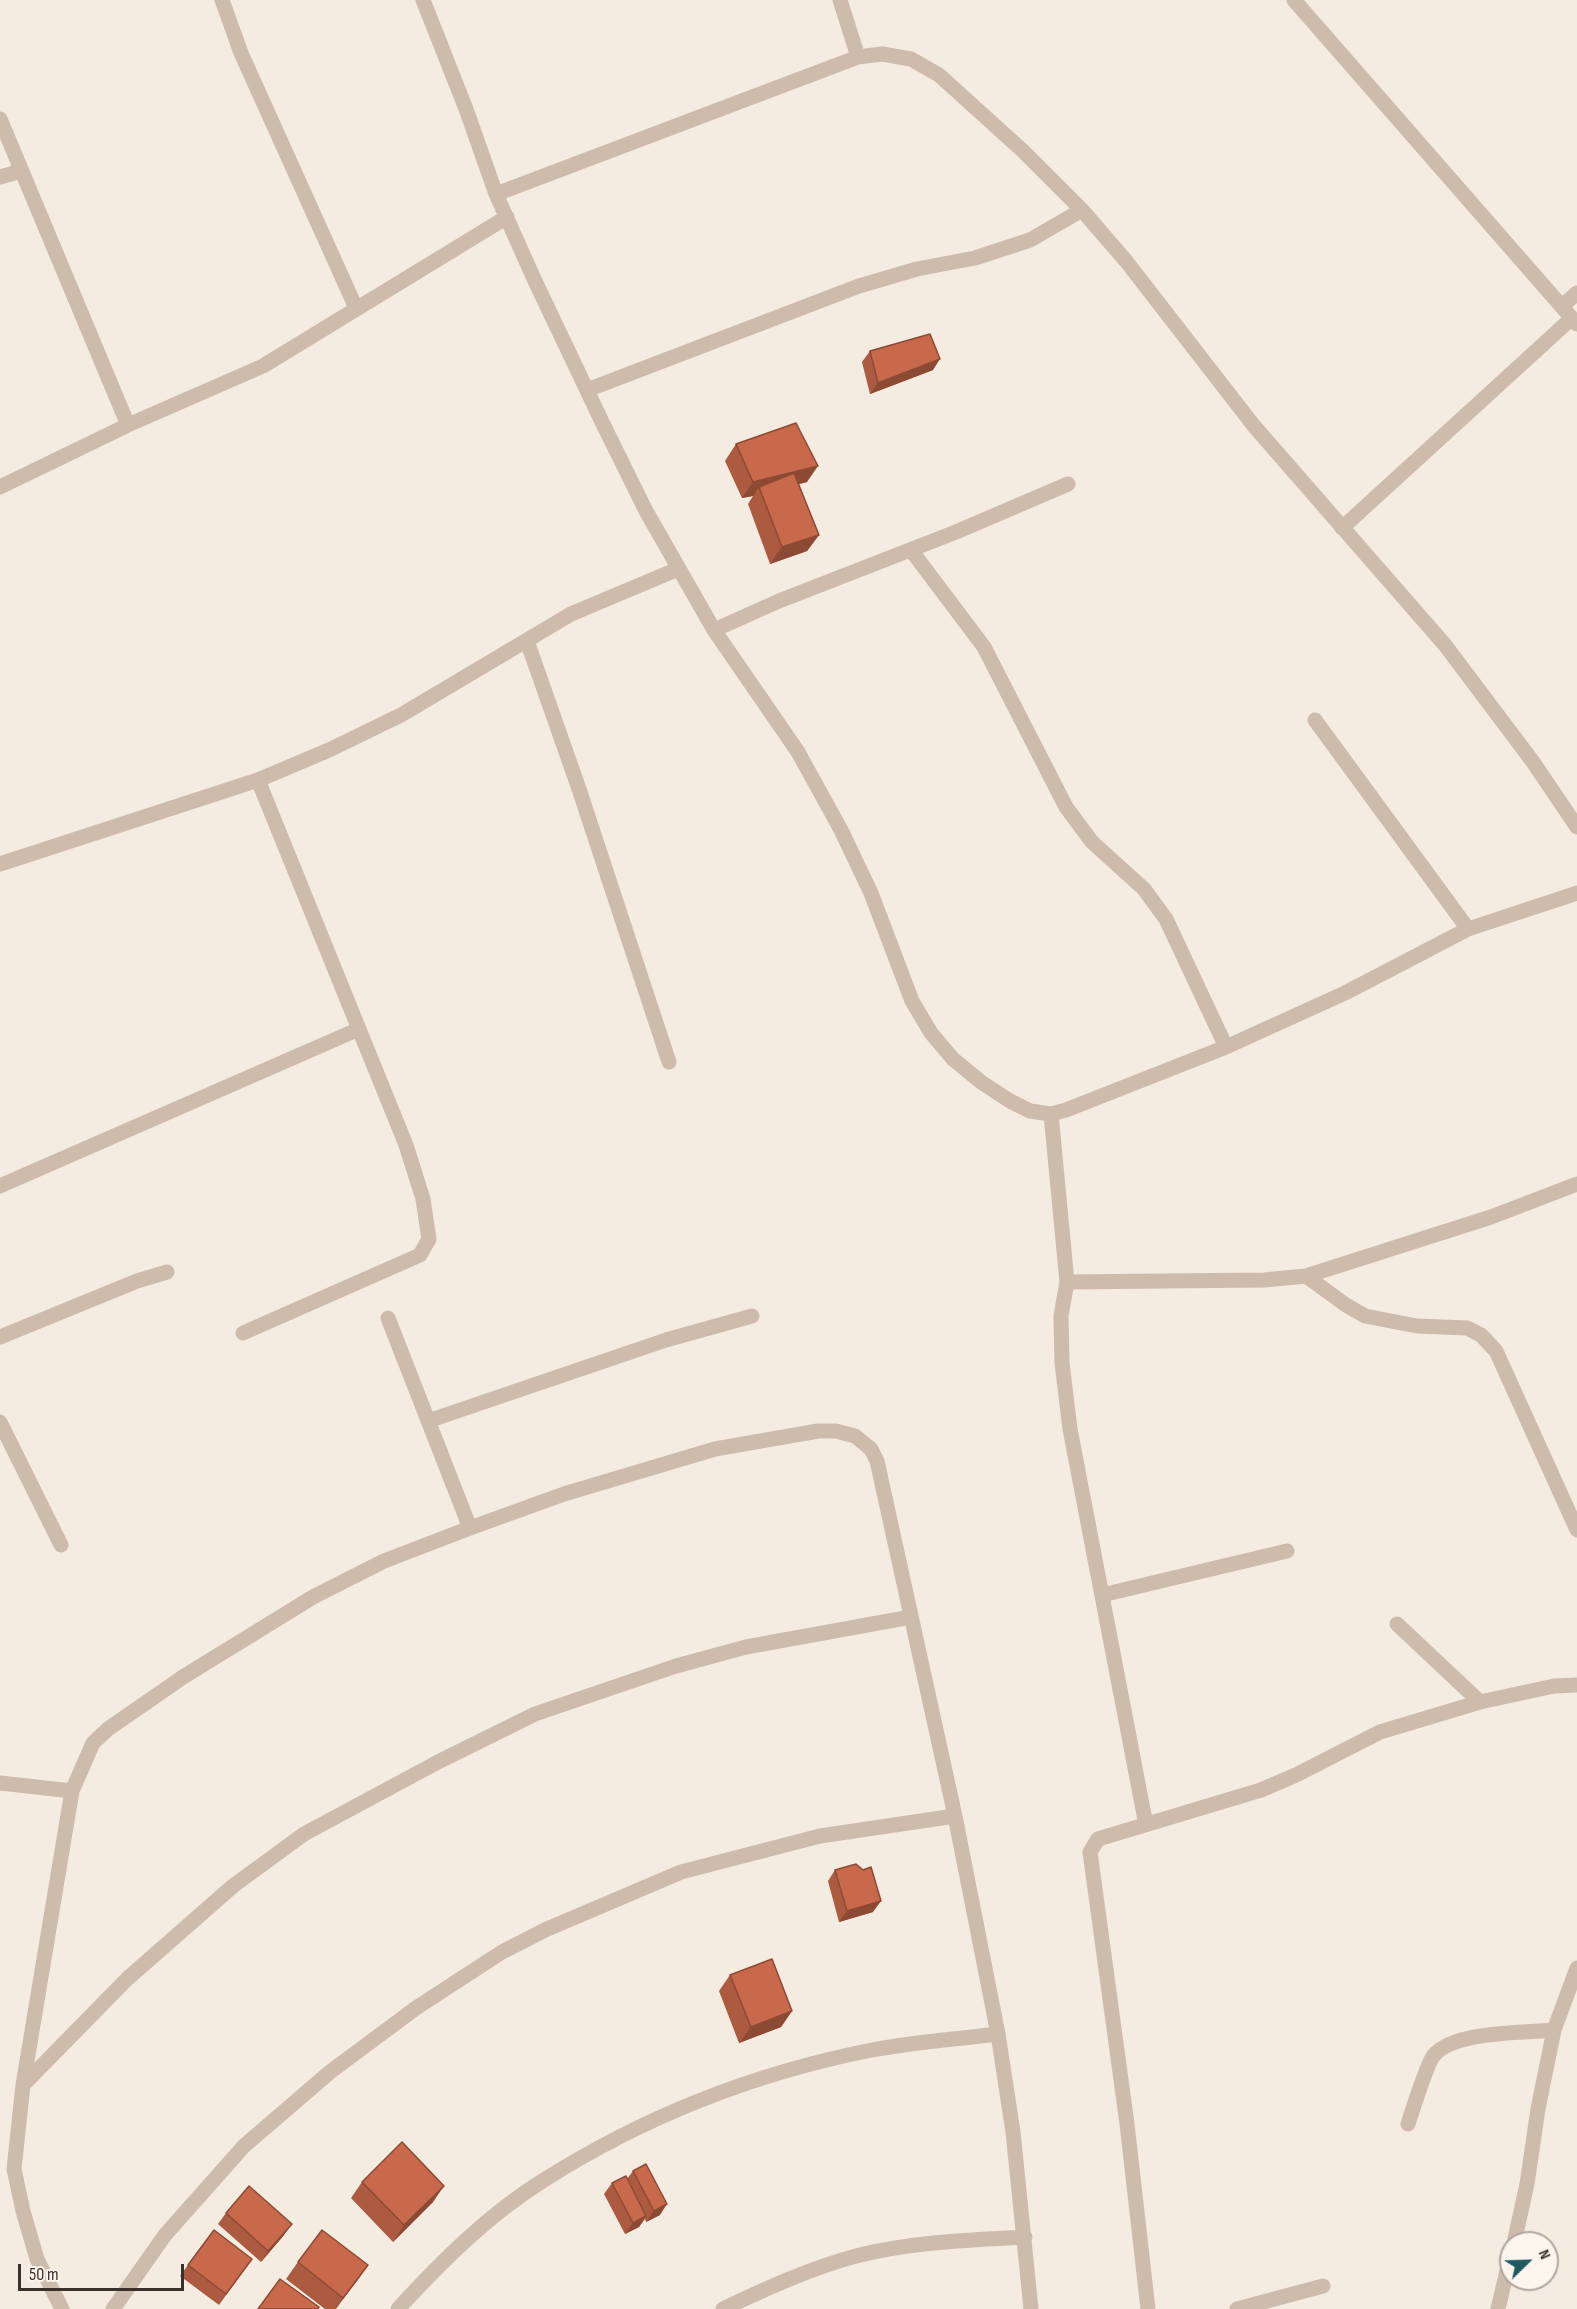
<!DOCTYPE html>
<style>
body{margin:0}
#map{position:relative;width:1577px;height:2309px;overflow:hidden;background:#f4ebe1;font-family:"Sofia Sans Condensed",sans-serif}
canvas{display:block}
.north{position:absolute;left:1499px;top:2231px;width:60px;height:60px;box-sizing:border-box;background:#fbf5ee;border:2px solid #aea6a0;border-radius:50%;rotate:67deg;font-size:16px;font-weight:700;line-height:24px;text-align:center;color:#3b302b}
.north::after{content:'';display:block;margin:auto;width:21px;height:27px;background:#1f5a5e;clip-path:polygon(50% 0,100% 100%,50% 72%,0 100%)}
.scale{position:absolute;left:18px;top:2264px;width:166px;height:27px;box-sizing:border-box;border:3px solid #3b302b;border-top:0;padding-left:8px;font-size:18px;line-height:21px;white-space:nowrap;color:#3b302b;-webkit-text-stroke:4px #fbf5ee;paint-order:stroke}
</style>
<div id="map">
<canvas width="1577" height="2309"></canvas>
<div class="north">N</div>
<div class="scale">50 m</div>
</div>
<script>
const c = document.querySelector('canvas').getContext('2d');
c.lineJoin = 'round';
function trace(path, color, width, dash) {
  c.strokeStyle = color;
  c.lineWidth = width;
  c.lineCap = dash ? 'butt' : 'round';
  c.setLineDash(dash || []);
  c.stroke(path);
}
function fillPath(path, color) {
  c.fillStyle = color;
  c.fill(path, 'evenodd');
}
trace(new Path2D(`
 M222,0L241,53L356,308
 M423,0L466,109L496,194L535,281L603,424L646,511L714,630L798,752L841,830L871,893L912,1001L931,1033L953,1059L981,1082L1010,1101L1030,1111L1051,1114L1066,1110L1226,1047L1345,993L1468,929L1577,893
 M840,0L858,57
 M1294,0L1577,324
 M0,119L128,425
 M0,177L21,171
 M496,194L858,57L882,54L911,59L939,75L1023,151L1082,210L1126,261L1254,426L1445,645L1533,762L1577,827
 M1562,306L1577,293
 M587,390L859,286L917,269L975,258L1030,240L1082,210
 M0,487L128,425L263,366L507,217
 M1342,528L1572,318
 M911,550L984,647L1066,807L1092,842L1144,889L1166,919L1226,1047
 M714,630L779,601L956,532L1068,484
 M527,641L578,786L669,1062
 M1315,720L1468,929
 M0,864L258,780L329,750L401,715L571,614L678,569
 M1051,1114L1067,1282L1061,1316L1062,1363L1070,1429L1146,1825
 M0,1186L359,1029
 M1306,1276L1346,1305L1365,1316L1417,1326L1467,1328L1481,1335L1496,1351L1577,1530
 M1067,1282L1264,1280L1306,1276L1491,1217L1577,1184
 M388,1318L470,1528
 M243,1333L420,1255L429,1239L423,1199L406,1145L258,780
 M0,1337L137,1281L167,1272
 M428,1421L666,1340L752,1316
 M0,1422L61,1545
 M1102,1595L1287,1551
 M1397,1624L1480,1702
 M0,1783L72,1791
 M23,2085L127,1979L233,1886L304,1834L438,1762L535,1714L676,1666L746,1647L911,1617
 M1408,2124C1412,2112 1427,2063 1434,2055C1455,2031 1522,2033 1554,2030
 M1514,2243L1527,2184L1538,2109L1554,2030L1577,1968
 M62,2309L37,2259L23,2211L14,2169L23,2085L72,1791L93,1743L108,1729L183,1677L313,1597L384,1561L470,1528L564,1494L715,1449L818,1431H836L855,1436L871,1449L877,1461L955,1816L998,2034L1013,2132L1031,2309
 M113,2309L165,2235L244,2146L330,2072L416,2008L502,1952L545,1930L681,1872L820,1836L955,1816
 M398,2309C441,2262 489,2214 544,2180C645,2116 755,2073 872,2050C914,2042 957,2039 998,2034
 M723,2309C765,2289 811,2268 856,2256C911,2242 968,2240 1025,2237
 M1148,2309L1127,2124L1090,1852L1098,1839L1261,1790L1296,1775L1380,1732L1480,1702L1554,1686L1577,1685
 M1237,2309L1323,2286
 M1498,2309L1511,2254`), '#cdbbac', 15);
fillPath(new Path2D(`
 M870,351L933,370L870,394L862,362Z
 M736,444L807,482L799,484L819,535L807,551L770,564L748,504L753,496L742,498L725,461Z
 M835,1870L873,1912L839,1922L828,1881Z
 M730,1975L792,2011L781,2027L739,2043L719,1991Z
 M633,2171L660,2215L646,2222L645,2219L639,2227L625,2234L604,2194L612,2183L627,2179Z
 M362,2182L433,2202L393,2242L351,2198Z
 M226,2213L284,2235L261,2262L218,2224Z
 M252,2259L219,2305L180,2276L188,2265Z
 M298,2262L368,2265L336,2309H325L286,2279Z`), '#ac5a40');
fillPath(new Path2D(`
 M940,359L933,370L870,394L878,383Z
 M818,466L807,482L761,494L759,487L753,496L742,498L753,482Z
 M819,535L807,551L770,564L782,547Z
 M881,1901L873,1912L839,1922L847,1911Z
 M792,2011L781,2027L739,2043L751,2027Z
 M444,2186L433,2202L393,2242L404,2225Z
 M667,2204L660,2215L646,2222L654,2211Z
 M646,2216L639,2227L625,2234L633,2223Z
 M292,2224L284,2235L261,2262L268,2251Z
 M368,2265L357,2281L335,2309L343,2298Z`), '#8c4a34');
const building = new Path2D(`
 M930,334L940,359L878,383L870,351Z
 M796,423L818,466L753,482L736,444Z
 M794,473L819,535L782,547L759,487Z
 M856,1864L863,1870L871,1867L881,1901L847,1911L835,1870Z
 M772,1959L792,2011L751,2027L730,1975Z
 M402,2142L444,2186L404,2225L362,2182Z
 M646,2164L667,2204L654,2211L633,2171Z
 M626,2176L646,2216L633,2223L612,2183Z
 M249,2186L292,2224L268,2251L226,2213Z
 M214,2230L252,2259L226,2294L188,2265Z
 M322,2230L368,2265L343,2298L298,2262Z
 M280,2279L319,2307L318,2309H258Z`);
fillPath(building, '#c8694b');
trace(building, '#8c4a34', 1.5);
</script>
